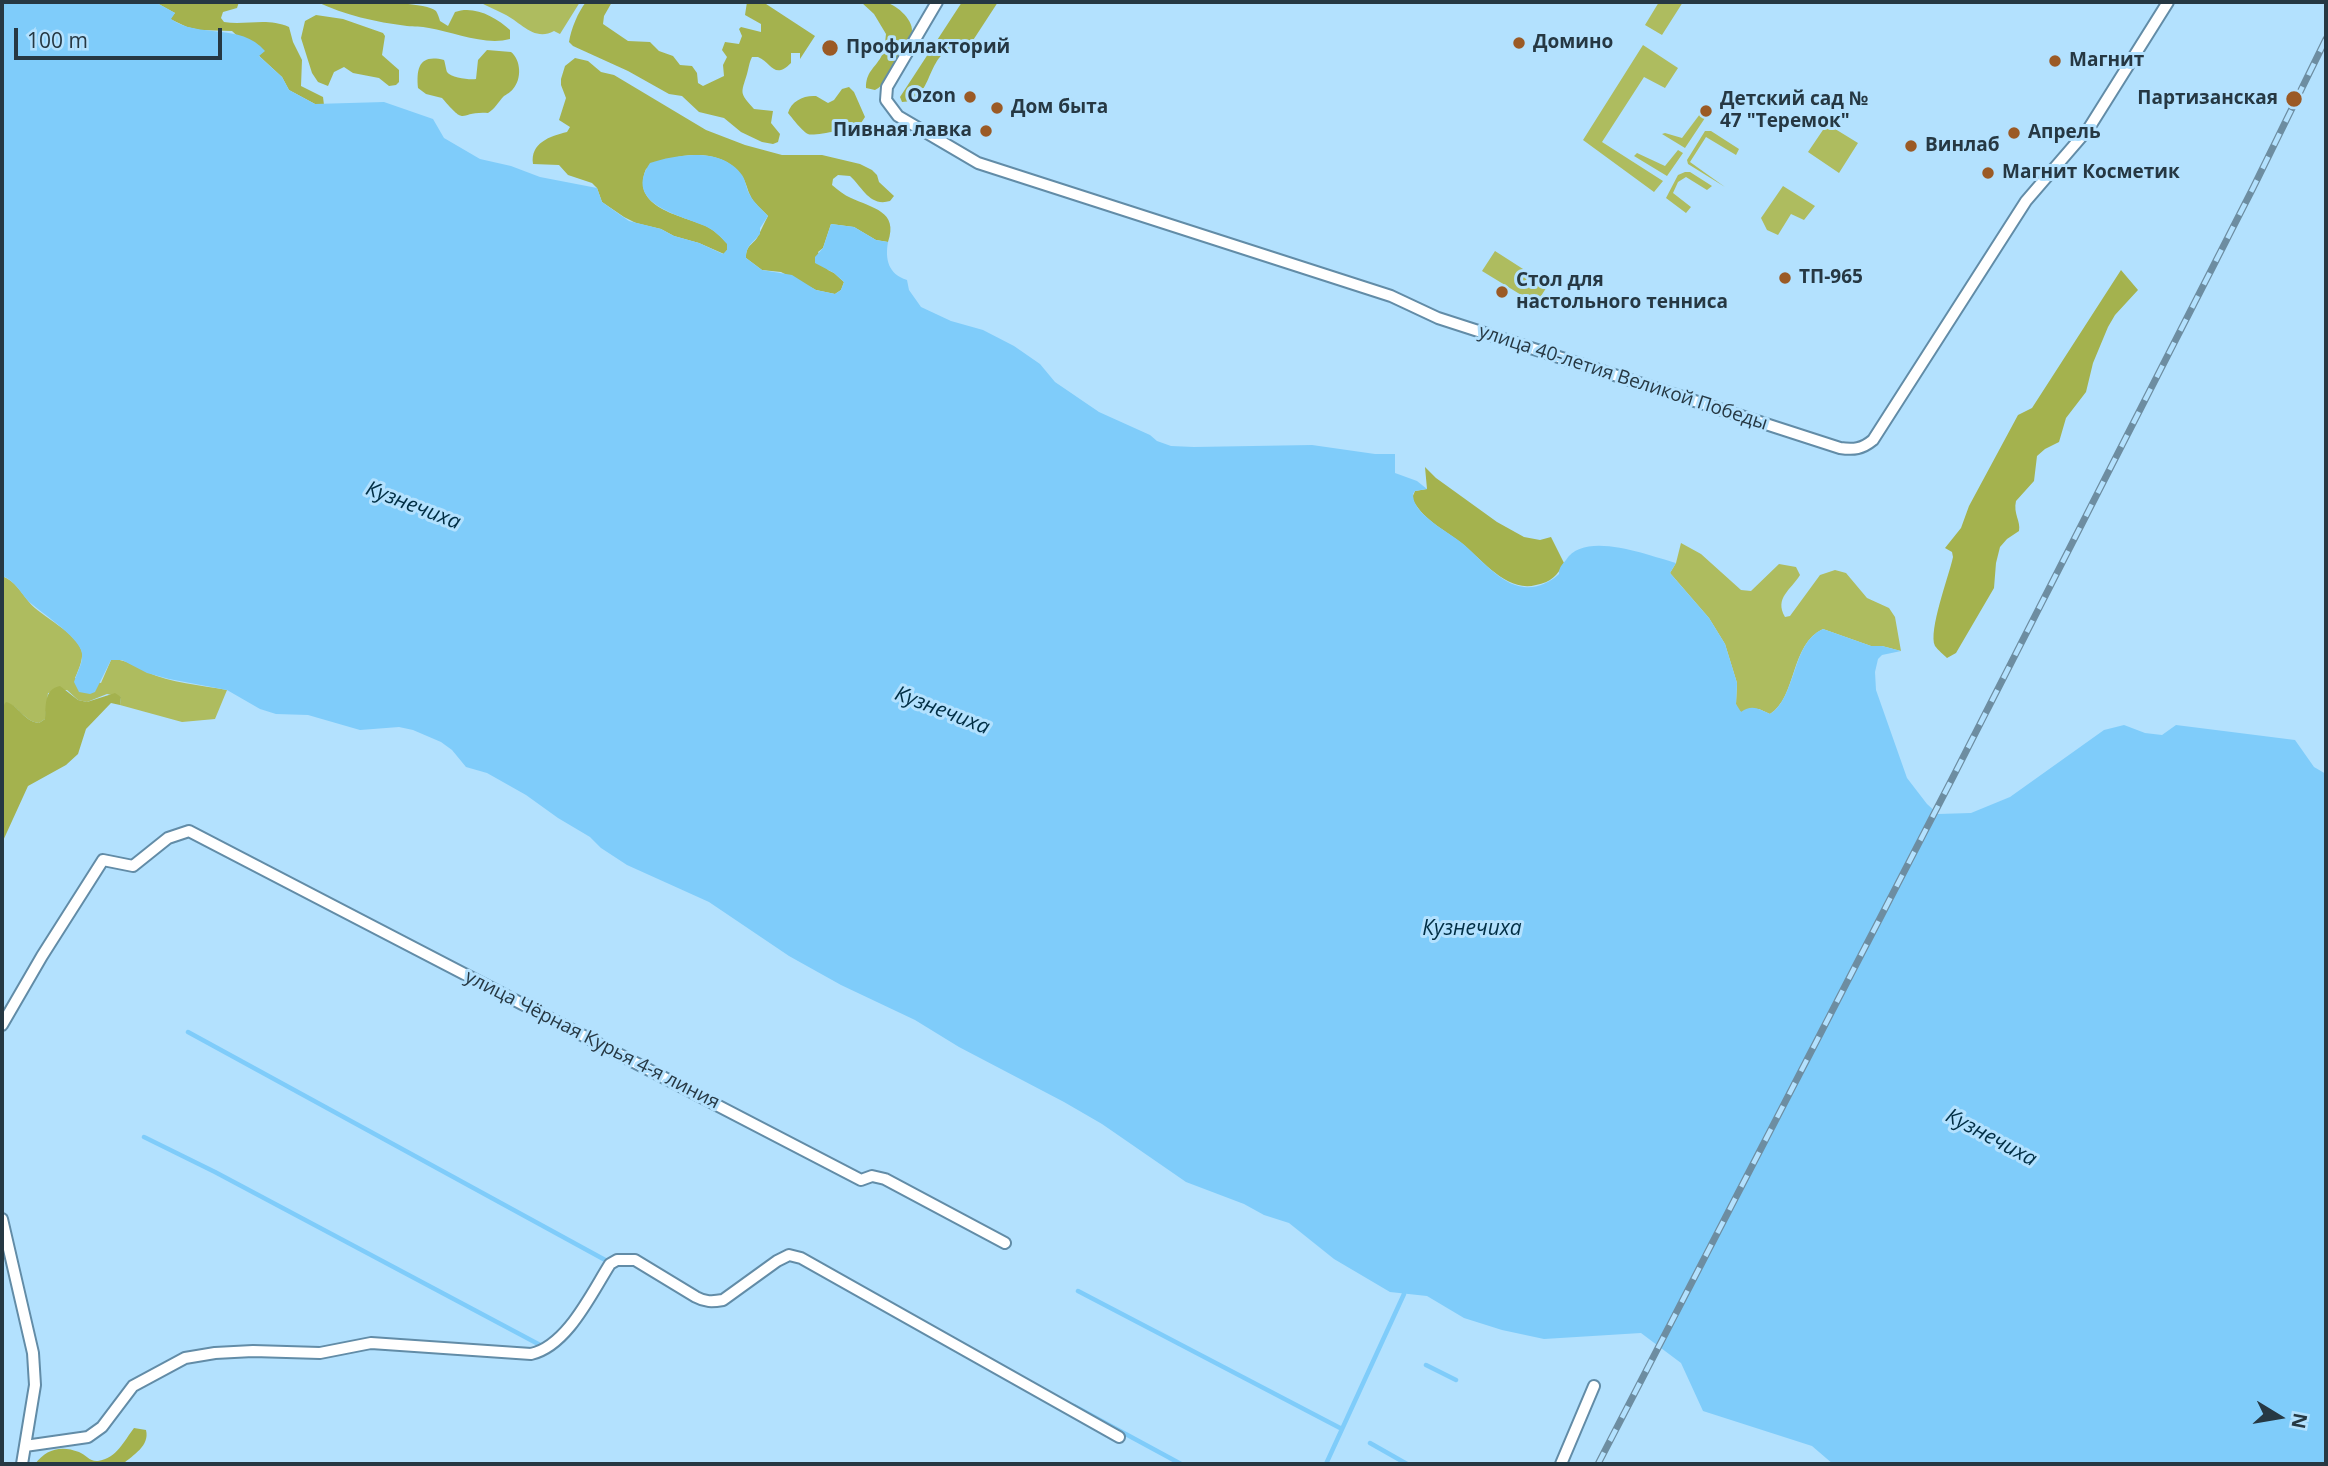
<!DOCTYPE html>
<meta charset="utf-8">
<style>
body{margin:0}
#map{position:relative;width:2328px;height:1466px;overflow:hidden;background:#b3e1fe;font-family:"Open Sans",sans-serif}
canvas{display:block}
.frame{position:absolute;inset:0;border:4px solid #263843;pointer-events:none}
.north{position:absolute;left:2244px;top:1382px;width:70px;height:70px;-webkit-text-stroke:5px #b3e1fe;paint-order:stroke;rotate:101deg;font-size:19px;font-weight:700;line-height:28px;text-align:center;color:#263843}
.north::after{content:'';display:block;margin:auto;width:24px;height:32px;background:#263843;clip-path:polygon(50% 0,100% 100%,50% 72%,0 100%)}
.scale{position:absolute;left:14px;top:28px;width:208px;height:32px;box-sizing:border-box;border:4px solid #263843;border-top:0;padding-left:9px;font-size:21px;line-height:24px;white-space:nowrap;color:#263843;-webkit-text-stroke:5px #b3e1fe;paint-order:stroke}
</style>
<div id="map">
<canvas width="2328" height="1466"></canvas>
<div class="frame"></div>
<div class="north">N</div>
<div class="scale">100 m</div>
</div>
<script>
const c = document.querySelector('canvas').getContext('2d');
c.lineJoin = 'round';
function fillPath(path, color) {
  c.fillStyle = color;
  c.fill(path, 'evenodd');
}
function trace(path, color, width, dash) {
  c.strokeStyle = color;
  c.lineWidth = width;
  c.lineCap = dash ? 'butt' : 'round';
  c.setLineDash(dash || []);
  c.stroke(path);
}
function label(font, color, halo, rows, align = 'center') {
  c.font = font + ' "Open Sans",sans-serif';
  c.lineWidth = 6;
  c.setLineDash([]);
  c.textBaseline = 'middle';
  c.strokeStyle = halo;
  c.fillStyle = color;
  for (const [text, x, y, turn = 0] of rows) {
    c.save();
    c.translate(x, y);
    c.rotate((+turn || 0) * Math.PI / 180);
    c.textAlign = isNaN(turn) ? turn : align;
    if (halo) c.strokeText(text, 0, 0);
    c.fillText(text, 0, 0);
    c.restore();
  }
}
fillPath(new Path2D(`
 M479,2H580L560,34L554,31C534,42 521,22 504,14C496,10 487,6 479,2Z
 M1659,2H1683L1662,35L1645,25Z
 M1643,45L1678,68L1665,88L1644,77L1602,142L1663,181L1654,192L1583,140Z
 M1703,110L1709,112L1685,148L1662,134L1665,133L1682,138Z
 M1827,124L1858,143L1839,173L1808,152Z
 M1705,131H1711L1739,149L1736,155L1706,137L1690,162L1725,187L1688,164L1687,160Z
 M1678,150L1683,153L1667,176L1634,156L1637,153L1665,166Z
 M1685,172H1690L1712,186L1707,190L1686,177L1678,182L1673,193L1691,207L1686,213L1666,198L1678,175Z
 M1783,186L1815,206L1804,220L1791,214L1778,235L1767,230L1761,218Z
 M1495,251L1548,285L1536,304L1482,271Z
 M1681,543L1701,554L1741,590L1751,591L1779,564L1796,567L1800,575C1791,590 1774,598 1785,617L1790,616L1820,575L1835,570L1846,573L1867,598L1889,608L1895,617L1901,651L1882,646H1871L1823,629C1790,644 1797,697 1770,714L1759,709L1741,712L1737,709L1736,704L1737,683L1725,644L1709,618L1670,573L1676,563Z
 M2,576C15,581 21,592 29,602C40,616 78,633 82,652C83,660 78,671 75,678L101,683L111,660C125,658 134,666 147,672C170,683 201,685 227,690L215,719L182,722L120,705L121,697L107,694L87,702L78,700L67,690L48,693L45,719L39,723C23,721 20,706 6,703L2,707Z`), '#aebc5f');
fillPath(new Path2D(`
 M155,2H239L237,8L223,12L221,18L224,22C245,26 266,17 289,27L293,42L302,60L301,86L323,97L324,105L315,104L289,90L282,77L232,31L200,30L187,27L170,19L175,13Z
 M317,2C338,2 424,0 436,11C438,14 439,18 440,21L448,26L455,12C474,5 496,17 510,30V39C485,46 454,32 429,28C421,26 414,27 407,26C375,22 345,15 317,2Z
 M586,2H612L604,16L603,24L628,41L650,42L659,51L673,56L680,65L692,66L697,73L698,83L703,86L724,76L723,65L727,57L722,50L725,42L739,44L742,36L739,29L741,27L761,32V24L745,15L747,2H763L815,36L800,59V53H791V63C774,80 772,63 758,57H752C749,63 749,67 747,74C741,94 739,92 754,109L773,111L771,123L780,134L778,142L773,144L762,142L741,132L724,118L699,112L682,96L669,94L628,71L573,46L569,42C571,29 578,12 586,2Z
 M861,2C868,2 876,1 883,2C895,3 913,19 912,31C912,42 901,51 896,59C890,69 885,86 875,90L866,88C866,72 874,69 881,57C885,50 885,42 886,34L874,14Z
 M962,2H998L968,48C963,48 955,47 951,49C926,58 932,102 902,102L900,97Z
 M316,15L343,19L383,33L385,36L382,55L399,70V82L396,85L389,86L379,78L353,73L344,67L334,72L328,86L318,82L312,73L301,38L305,21Z
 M487,50L511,52C521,60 522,79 513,89C512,91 506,95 504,96C498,102 495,109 488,113C457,111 468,128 442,98L426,94L418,88C416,67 420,54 444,60C445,62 446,70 447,72C451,78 470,80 476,79L478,60Z
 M575,58L588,61L601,72L614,75L706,130L745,145L782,155H822L860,164L872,170L877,175L879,182L894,196L890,201C870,207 863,188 850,176L838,175L833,179L832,185C838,190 844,195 851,198C872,208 899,211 888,242L876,240L854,227L831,224L823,248L818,252L828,270L834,273L844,282L841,290L835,294L816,290L781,272L762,270L746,258C746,246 751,246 757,238C761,231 764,223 768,216C762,209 753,203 750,195C747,189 746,181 741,175C720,146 673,153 646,169C630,208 681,215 706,226C714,230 721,237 727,243V250L724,254L699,243L674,236L661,229L636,223L624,217L602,202L597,188L592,183L568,175L559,165L533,164C530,143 550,136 567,132L570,127L559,120L566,98L561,85V79L565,66Z
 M849,87L854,92L865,117L859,126C850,128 813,137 808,134C803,132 792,118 788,113C791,101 804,95 816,96L828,103L834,100L842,89Z
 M2121,270L2138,290L2115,315L2108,327L2093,363L2086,392L2066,418L2059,442L2045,449L2037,456L2034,481L2016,501C2013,514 2021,521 2019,531L2007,539L2000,547L1996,563L1994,588L1956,653L1947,658C1944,655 1938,650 1935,646C1928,631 1949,576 1953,557L1952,552L1945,548L1961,528L1969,506L2018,415L2032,408Z
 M1425,467L1436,478L1497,522L1524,537L1540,540L1551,537L1564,563C1557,576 1551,582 1536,585C1506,593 1481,558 1460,542C1443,529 1421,518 1412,498L1415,491L1427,489Z
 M60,686L78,700L87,702L115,693L121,697L120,705L111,703L86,729L78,754L66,765L28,786L2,843L4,795H2V707L6,702C20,706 23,721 39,723L45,719C46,705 44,689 60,686Z
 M134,1428L146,1430C150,1446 133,1455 123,1464H35C46,1449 61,1445 79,1452C86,1455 90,1462 98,1461C117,1458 124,1441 134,1428Z`), '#a4b24e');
fillPath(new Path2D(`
 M2,2H155L175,13L171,19C199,39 240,22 265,51L259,56L282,77L289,90L315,104L384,102L433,119L444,138L480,159L511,166L540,177L597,188L602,202L629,221L661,229L674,236L699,243L723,254L727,250V244C721,237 714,230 705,226C680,215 622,204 650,163C678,154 722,147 742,175C746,181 746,189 750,195C754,203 762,209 768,216L760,228V234C753,243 746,245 746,258L762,270L792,275L816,290L835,294L841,290L844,282L834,273L815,263V257L823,248L831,224L854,227L876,240L888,242C885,259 888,274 907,280L909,290L921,307L951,321L983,330L1014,346L1040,364L1055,382L1099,412L1150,435L1157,441L1171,446L1194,447L1312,445L1375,454H1395V473L1417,481L1427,489L1415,491L1413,494C1413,502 1417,507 1422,513C1434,525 1449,533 1462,543C1479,557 1501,585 1524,587C1536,589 1551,582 1559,574C1559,567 1562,565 1566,560C1585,530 1649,556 1676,563L1670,573L1709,618L1725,644L1737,683L1736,704L1741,712C1752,704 1759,709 1770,714C1797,697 1791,643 1823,629L1871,646H1882L1901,651L1882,655L1878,659L1875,672L1876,690L1907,778L1927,804L1938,814L1971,813L2010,797L2104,730L2124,725L2145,733L2162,735L2176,725L2295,740L2314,767L2326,774V1464H1833L1812,1446L1703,1411L1681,1363L1641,1333L1544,1339L1502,1330L1464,1318L1427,1296L1390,1292L1334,1259L1289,1223L1264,1215L1244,1204L1186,1182L1102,1124L1064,1102L959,1047L915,1020L841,985L789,956L709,902L627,865L601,848L590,837L558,818L526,795L487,773L466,767L452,750L441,742L413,730L399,727L360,730L308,715L276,714L260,709L227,690L169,679L147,673L122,660H111L95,692L90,694L79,692L74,682C77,672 85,660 81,650C76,636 45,615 33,605C21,596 17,581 2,576Z`), '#7fccfa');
trace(new Path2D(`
 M188,1032L607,1261
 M144,1137L215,1172L542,1346
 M1078,1291L1342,1429
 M1426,1365L1456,1380
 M1074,1406L1181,1464
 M1370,1443L1407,1464
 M1326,1464L1404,1294`), '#7fccfa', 4.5);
const street = new Path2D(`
 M937,2L887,87L886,100L898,116L978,163L1391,296L1438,318L1840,448C1854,450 1862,449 1873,440L2026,201L2089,128L2168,2
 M2,1025L42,956L103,860L133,866L168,838L189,831L861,1180L872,1176L885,1179L1005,1243
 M2,1219L33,1353L35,1385L22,1464
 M25,1446L88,1437L102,1427L133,1386L185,1358L215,1353L253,1351L320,1353L371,1343L531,1354C567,1346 591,1294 610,1264L617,1260H635L696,1297C705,1302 712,1302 723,1300L777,1261L789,1255L801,1258L1119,1437
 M1561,1464L1594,1386`);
trace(street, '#628ca7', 14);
trace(street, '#fff', 10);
const rail = new Path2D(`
 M1598,1464L1953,777L2253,188L2326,39`);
trace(rail, '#6d8da1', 7);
trace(rail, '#b3e1fe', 4.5, [13]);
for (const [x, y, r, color] of [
 [1519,43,7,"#9b5a25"],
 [830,48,9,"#9b5a25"],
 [2055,61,7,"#9b5a25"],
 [970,97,7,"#9b5a25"],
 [2294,99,9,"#9b5a25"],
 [997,108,7,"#9b5a25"],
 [1706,111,7,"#9b5a25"],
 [986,131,7,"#9b5a25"],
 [2014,133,7,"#9b5a25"],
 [1911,146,7,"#9b5a25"],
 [1988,173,7,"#9b5a25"],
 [1785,278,7,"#9b5a25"],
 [1502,292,7,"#9b5a25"]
]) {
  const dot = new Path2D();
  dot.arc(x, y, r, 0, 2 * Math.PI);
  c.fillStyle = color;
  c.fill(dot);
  trace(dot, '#b3e1fe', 2.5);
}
label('bold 19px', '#263843', '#b3e1fe', [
 ["Домино",1533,43],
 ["Профилакторий",846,48],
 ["Магнит",2069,61],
 ["Ozon",956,97,"right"],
 ["Партизанская",2278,99,"right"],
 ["Детский сад №",1720,100],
 ["47 \"Теремок\"",1720,122],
 ["Дом быта",1011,108],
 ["Пивная лавка",972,131,"right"],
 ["Апрель",2028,133],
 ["Винлаб",1925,146],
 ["Магнит Косметик",2002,173],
 ["ТП-965",1799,278],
 ["Стол для",1516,281],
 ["настольного тенниса",1516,303]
], 'left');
label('19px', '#263843', '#b3e1fe', [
 ["улица 40-летия Великой Победы",1623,378,18],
 ["улица Чёрная Курья 4-я линия",592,1040,27]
]);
label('italic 21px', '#002e44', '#b3e1fe', [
 ["Кузнечиха",413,506,21],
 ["Кузнечиха",942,711,21],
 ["Кузнечиха",1472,929],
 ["Кузнечиха",1991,1138,28]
]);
</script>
